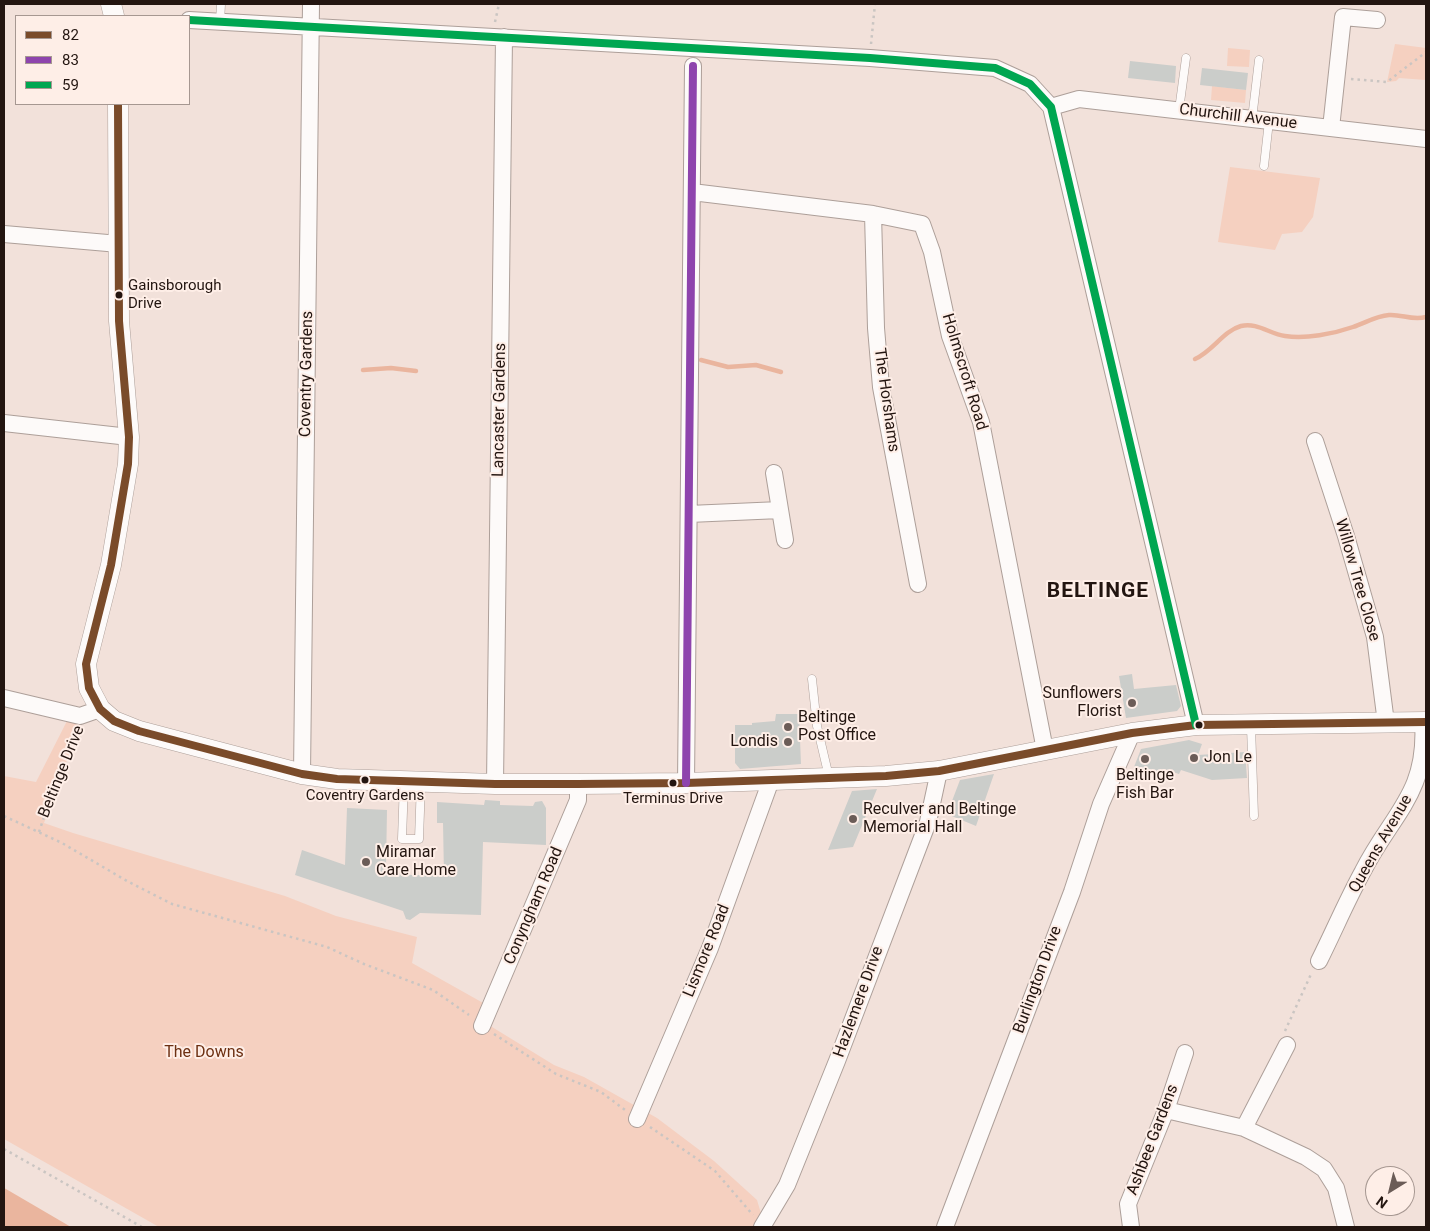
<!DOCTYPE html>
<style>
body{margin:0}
#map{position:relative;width:1430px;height:1231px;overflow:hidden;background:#f2e1da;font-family:Roboto,sans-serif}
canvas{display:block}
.frame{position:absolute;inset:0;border:5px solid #231510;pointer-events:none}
.legend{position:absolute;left:15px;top:15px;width:175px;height:90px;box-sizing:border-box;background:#feeee7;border:1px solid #a69791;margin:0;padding:6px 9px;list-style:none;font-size:15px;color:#231510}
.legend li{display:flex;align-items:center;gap:10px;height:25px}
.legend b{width:25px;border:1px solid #a69791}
.north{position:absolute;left:1365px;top:1166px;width:50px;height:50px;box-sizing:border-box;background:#feeee7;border:1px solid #a69791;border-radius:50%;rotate:216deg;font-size:14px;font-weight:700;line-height:20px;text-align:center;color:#231510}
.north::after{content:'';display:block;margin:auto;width:18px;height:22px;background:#6b5c57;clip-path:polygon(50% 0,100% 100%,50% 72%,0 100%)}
</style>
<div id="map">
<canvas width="1430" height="1231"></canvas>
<div class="frame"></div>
<ul class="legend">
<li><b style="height:6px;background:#7a4b2a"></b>82</li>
<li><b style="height:6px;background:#8e44ad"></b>83</li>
<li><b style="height:6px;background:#00a651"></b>59</li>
</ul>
<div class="north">N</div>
</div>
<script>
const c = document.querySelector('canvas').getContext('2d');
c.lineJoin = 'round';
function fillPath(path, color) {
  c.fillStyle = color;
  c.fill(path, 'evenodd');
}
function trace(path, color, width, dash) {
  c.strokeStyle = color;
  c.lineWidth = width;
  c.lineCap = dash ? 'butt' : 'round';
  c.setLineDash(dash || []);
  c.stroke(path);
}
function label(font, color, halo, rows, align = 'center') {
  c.font = font + ' Roboto,sans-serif';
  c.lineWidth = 4;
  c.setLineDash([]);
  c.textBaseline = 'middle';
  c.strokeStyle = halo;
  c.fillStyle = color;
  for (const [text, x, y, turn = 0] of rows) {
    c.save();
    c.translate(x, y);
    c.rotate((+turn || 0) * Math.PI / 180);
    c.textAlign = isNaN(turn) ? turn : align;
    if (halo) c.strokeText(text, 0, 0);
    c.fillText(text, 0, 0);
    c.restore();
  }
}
fillPath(new Path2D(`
 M1395,44L1426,48V80L1399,78L1396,81L1387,82Z
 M1228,48L1250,50L1249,67L1227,66Z
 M1212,86L1246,90L1245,103L1211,100Z
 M1230,167L1320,178L1313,217L1302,232L1282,234L1275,250L1218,242Z
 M69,717L77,721L80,737L64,766L44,823L73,833L285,896L336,916L417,937L412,963L485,1004L479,1019L554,1065L584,1077L657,1118L714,1161L757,1200L765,1227H159L4,1139V776L36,782Z`), '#f5d0c0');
fillPath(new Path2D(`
 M4,1188L6,1189L71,1227H4Z`), '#eab59e');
trace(new Path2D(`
 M1195,359C1213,351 1223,331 1241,326C1257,322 1270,334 1285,336C1306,339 1333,334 1353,327C1365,323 1376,316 1389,315C1402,314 1412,321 1426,317
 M701,360L728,367L756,365L781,372
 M363,370L391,368L416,371`), '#eab59e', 4.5);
fillPath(new Path2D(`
 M1130,61L1176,66L1175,83L1128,78Z
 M1202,68L1248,73L1246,90L1200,85Z
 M1132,674L1134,689L1176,685L1181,706L1177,711L1126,718L1119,676Z
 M776,714H799L801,764L740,769L735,763V725H752V723L775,721Z
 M1189,740L1202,744L1198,755L1245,752L1247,778L1212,780L1181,770L1179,774L1164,769L1160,779L1134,767L1141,749Z
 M994,774L976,826L947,814L960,780Z
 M877,789L853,847L828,850L852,791Z
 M485,800L500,801V805L533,806L535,802L542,801L546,808V845L483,842L481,915L420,913L410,920L406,919L403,911L295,875L302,850L345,865L347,808L387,810L386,868L411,875H444L443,823H437V802L484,805Z`), '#cbcdca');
const service = new Path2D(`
 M220,22L221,4
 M1179,110L1186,58
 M1252,119L1259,60
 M1264,166L1269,121
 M812,679L817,726L829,777
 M1251,726L1254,816
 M404,782L402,839H419L421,782`);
const minor = new Path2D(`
 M189,20L870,58L995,68L1030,84L1051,107L1196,725
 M1051,107L1079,99L1426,139
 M1331,128L1343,17L1377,20
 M692,192L873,214L922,224L932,252L950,336L981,422L1045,750
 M873,214L876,328L881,387L918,584
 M4,234L119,244
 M4,423L129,437
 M1315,441L1346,536L1375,637L1386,723
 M774,473L785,540
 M689,514L780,510
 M4,698L80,716L100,709
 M302,774L311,4
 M686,783L693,66
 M495,784L504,37
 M1319,961C1334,931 1347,900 1363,871C1392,814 1428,793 1423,722
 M482,1026L578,800V784
 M1166,1110L1244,1128L1306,1157L1324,1169L1336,1188L1346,1227
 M637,1119L710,948L771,780
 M1244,1128L1287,1045
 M762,1227L787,1185L837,1061L928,822L939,771
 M945,1227L1072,892L1101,804L1132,733
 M1131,1227L1128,1204L1166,1110L1185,1053`);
const tertiary = new Path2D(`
 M111,4L114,16
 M118,104L119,321L129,437L128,464L111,565L86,664L89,688L100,709L114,721L139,731L302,774L337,779L495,784H578L686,783L886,776L939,771L1132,733L1196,725L1426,722`);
trace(service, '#ad9f99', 9);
trace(minor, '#ad9f99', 18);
trace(tertiary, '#ad9f99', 21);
trace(new Path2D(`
 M495,22L499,4
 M871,44L875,4
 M1351,79L1387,82L1426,52
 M4,816L62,843L127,881L172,904L327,947L364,964L433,990L469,1015
 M39,832L51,796L77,730
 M1285,1031L1312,972
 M494,1034L556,1074L601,1092L625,1110
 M650,1127L715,1171L753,1215
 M4,1149L142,1227`), '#cac5c2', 2.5, [2.5, 4]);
trace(service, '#fdfaf9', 8);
trace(minor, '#fdfaf9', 16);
trace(tertiary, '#fdfaf9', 20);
trace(new Path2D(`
 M118,104L119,321L129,437L128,464L111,565L86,664L89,688L100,709L114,721L139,731L302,774L337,779L495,784H578L686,783L886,776L939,771L1132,733L1196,725L1426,722`), '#7a4b2a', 8);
trace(new Path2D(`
 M686,783L693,66`), '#8e44ad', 8);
trace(new Path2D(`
 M189,20L870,58L995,68L1030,84L1051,107L1196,725`), '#00a651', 8);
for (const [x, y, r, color] of [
 [119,295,4.5,"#231510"],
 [1132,703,5,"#6b5c57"],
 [1199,725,4.5,"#231510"],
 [788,727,5,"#6b5c57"],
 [788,742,5,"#6b5c57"],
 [1194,758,5,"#6b5c57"],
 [1145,759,5,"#6b5c57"],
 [365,780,4.5,"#231510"],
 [673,783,4.5,"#231510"],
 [853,819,5,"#6b5c57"],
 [366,862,5,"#6b5c57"]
]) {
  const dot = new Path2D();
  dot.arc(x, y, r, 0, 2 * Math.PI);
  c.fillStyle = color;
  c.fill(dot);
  trace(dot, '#feeee7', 2);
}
label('15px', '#231510', '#feeee7', [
 ["Gainsborough",128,286,"left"],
 ["Drive",128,304,"left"],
 ["Coventry Gardens",365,796],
 ["Terminus Drive",673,799]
]);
label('16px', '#231510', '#feeee7', [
 ["Churchill Avenue",1238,117,7],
 ["Holmscroft Road",964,372,73],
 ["Coventry Gardens",307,374,-89],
 ["The Horshams",886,400,82],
 ["Lancaster Gardens",500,410,-89],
 ["Willow Tree Close",1357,580,74],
 ["Beltinge Drive",62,772,-68],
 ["Queens Avenue",1381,844,-60],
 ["Conyngham Road",534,906,-67],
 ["Lismore Road",707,951,-68],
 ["Burlington Drive",1038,980,-70],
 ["Hazlemere Drive",859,1002,-70],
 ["Ashbee Gardens",1153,1140,-69]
]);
label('16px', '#231510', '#feeee7', [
 ["Sunflowers",1122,694,"right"],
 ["Florist",1122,712,"right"],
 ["Beltinge",798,718],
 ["Post Office",798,736],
 ["Londis",778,742,"right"],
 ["Jon Le",1204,758],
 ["Beltinge",1145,776,"center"],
 ["Fish Bar",1145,794,"center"],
 ["Reculver and Beltinge",863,810],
 ["Memorial Hall",863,828],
 ["Miramar",376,853],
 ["Care Home",376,871]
], 'left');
label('16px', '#6d3012', '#feeee7', [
 ["The Downs",204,1053]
]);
c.letterSpacing = '1px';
label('bold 21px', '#231510', '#feeee7', [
 ["BELTINGE",1098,592]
]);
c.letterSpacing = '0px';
</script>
